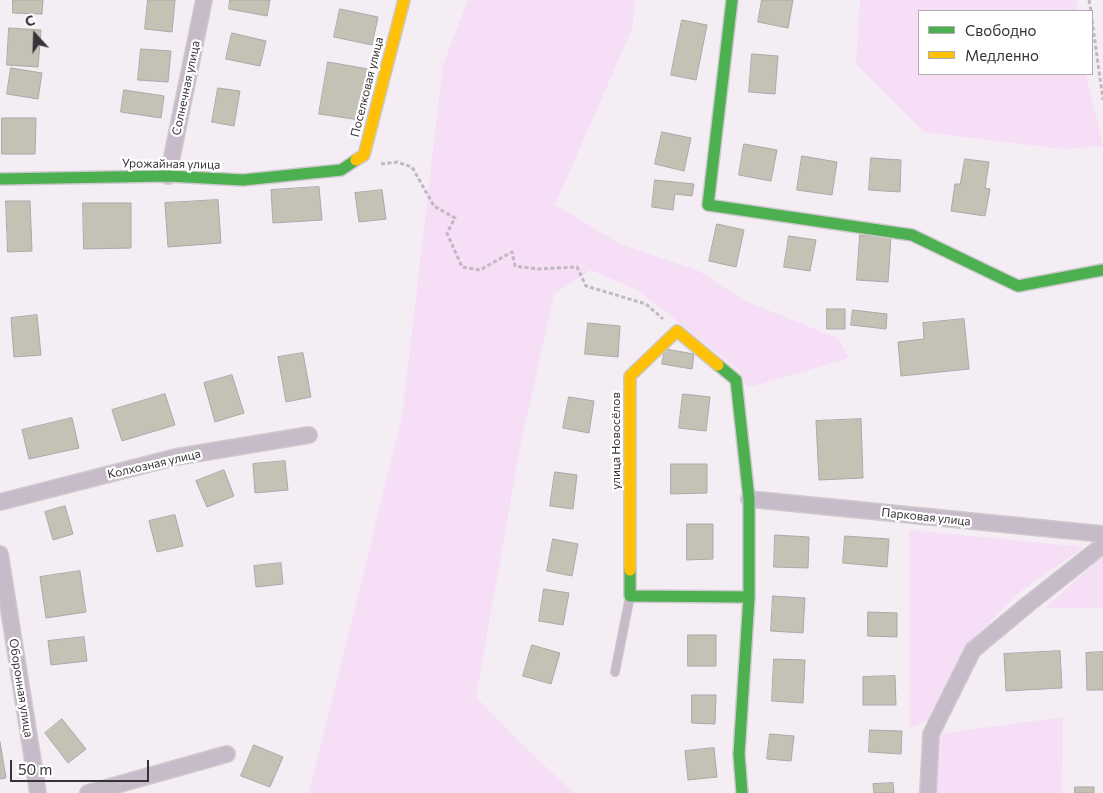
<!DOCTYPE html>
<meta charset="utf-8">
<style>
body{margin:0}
#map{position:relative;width:1103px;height:793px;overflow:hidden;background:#f4eef4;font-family:Commissioner,sans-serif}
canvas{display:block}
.legend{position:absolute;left:918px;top:10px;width:175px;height:65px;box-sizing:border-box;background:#fff;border:1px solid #afadaf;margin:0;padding:6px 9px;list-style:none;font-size:15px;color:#373237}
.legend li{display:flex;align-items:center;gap:10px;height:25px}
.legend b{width:25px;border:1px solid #afadaf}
.north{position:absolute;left:10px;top:10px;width:50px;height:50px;-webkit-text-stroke:4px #fff;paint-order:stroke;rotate:340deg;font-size:14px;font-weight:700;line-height:20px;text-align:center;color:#373237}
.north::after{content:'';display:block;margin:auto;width:18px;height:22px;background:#373237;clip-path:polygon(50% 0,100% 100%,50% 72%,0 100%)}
.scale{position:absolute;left:10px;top:760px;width:139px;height:22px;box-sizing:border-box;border:2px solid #373237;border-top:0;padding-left:6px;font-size:15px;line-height:18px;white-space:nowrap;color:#373237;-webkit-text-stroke:4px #fff;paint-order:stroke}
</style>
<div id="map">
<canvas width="1103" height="793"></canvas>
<ul class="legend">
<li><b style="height:6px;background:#4caf50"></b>Свободно</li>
<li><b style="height:6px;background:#ffc107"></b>Медленно</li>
</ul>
<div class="north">С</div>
<div class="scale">50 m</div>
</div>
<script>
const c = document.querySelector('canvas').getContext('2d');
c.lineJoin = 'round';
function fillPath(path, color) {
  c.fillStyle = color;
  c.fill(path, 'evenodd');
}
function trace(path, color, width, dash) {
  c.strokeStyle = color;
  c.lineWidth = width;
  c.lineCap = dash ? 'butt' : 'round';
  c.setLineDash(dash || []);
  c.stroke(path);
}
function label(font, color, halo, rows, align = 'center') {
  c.font = font + ' Commissioner,sans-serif';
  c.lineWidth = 4.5;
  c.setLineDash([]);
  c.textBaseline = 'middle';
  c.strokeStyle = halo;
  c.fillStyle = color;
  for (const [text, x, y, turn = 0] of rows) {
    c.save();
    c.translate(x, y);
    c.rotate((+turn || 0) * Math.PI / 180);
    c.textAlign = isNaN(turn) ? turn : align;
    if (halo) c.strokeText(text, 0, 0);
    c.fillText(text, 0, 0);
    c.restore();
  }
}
fillPath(new Path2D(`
 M468,0H635L632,29L555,205L622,245L699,271L743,300L837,338L849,358L747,388L740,371L639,291L591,270L554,294L520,448L476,697L518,741L574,793H309L402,417L443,65Z
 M860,0H1076L1078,11H919V74H1086L1103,146L1063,149L924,132L856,64Z
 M909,530L1084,547L1017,594L966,647L927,721L910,728Z
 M1103,558V608H1045L1095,563Z
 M1063,717L1062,793H936L939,734Z`), '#f5def6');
const building = new Path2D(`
 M13,0H43L42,14L13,13Z
 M148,0H175L172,32L145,29Z
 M230,0H270L267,16L229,9Z
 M762,0H793L788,28L758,22Z
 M340,9L378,17L372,45L334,37Z
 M682,20L707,25L696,80L671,75Z
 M9,28L41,30L38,67L7,65Z
 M232,33L266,41L260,66L226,59Z
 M141,49L171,51L168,82L138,80Z
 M752,54L778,56L775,94L749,92Z
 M328,62L368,69L360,120L319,114Z
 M11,68L42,73L38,99L7,94Z
 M218,88L240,91L234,126L212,122Z
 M124,90L164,96L161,118L121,112Z
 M2,118H36L35,154H2Z
 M662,132L691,138L684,171L655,164Z
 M744,144L777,150L771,181L739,175Z
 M802,156L837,162L832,195L797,190Z
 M871,158L901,160L900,192L869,190Z
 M965,159L989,162L985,188L990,189L985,216L951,211L955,184H960Z
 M655,180L694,184L692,196L675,194L673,210L652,207Z
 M319,187L322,220L273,223L271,190Z
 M382,190L386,219L359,222L355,193Z
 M218,200L221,243L168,247L165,203Z
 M6,201H30L32,251L8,252Z
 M83,203H131V248L84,249Z
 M717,224L744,230L736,267L709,261Z
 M860,235L891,237L888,282L857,280Z
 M789,236L816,240L810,271L784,267Z
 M827,309H845V329H827Z
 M853,310L887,314L886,329L851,325Z
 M37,315L41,355L14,357L11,318Z
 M964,319L969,369L901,376L898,342L924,339L923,323Z
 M588,323L620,326L618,357L585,354Z
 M665,349L694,354L692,369L662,364Z
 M303,353L311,397L286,402L278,357Z
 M232,375L244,413L215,422L204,383Z
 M165,394L175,425L122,441L112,410Z
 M683,394L710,397L706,431L679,428Z
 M569,397L594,401L589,433L563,428Z
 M72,418L79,448L29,459L22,430Z
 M861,419L863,478L819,480L816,421Z
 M285,461L288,490L255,493L253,464Z
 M671,464H707V493L671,494Z
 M224,470L234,496L207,507L196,481Z
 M555,472L577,475L573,509L550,506Z
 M65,506L73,534L53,540L45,512Z
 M175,515L183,546L157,552L149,521Z
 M687,524H713V559L687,560Z
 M775,535L809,537L808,568L774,567Z
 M845,536L889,539L887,567L843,563Z
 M553,539L578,544L572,576L547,571Z
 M281,563L283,584L256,587L254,566Z
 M80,571L86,612L46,618L40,577Z
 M544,589L569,593L563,625L539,621Z
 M773,596L805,598L803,633L771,631Z
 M868,612L897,613V637L868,636Z
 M688,635H716V666H688Z
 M84,637L87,661L51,665L48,641Z
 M532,645L560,653L551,684L523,676Z
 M1060,651L1062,688L1006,691L1004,654Z
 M1103,652V690H1087L1086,653Z
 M774,659L805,660L803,703L772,701Z
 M895,676L896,705H863V677Z
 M692,695H716L715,724L692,723Z
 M62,719L86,749L68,763L45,733Z
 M870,730L902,731L901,754L869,752Z
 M770,734L794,736L791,761L767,759Z
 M0,742L6,778L0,779Z
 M254,745L283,757L270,787L241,776Z
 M714,748L717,777L688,780L685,751Z
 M893,783L894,793H874L873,784Z
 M1075,787H1094V793H1075Z`);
fillPath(building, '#c3c2b5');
trace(building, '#aaa8a8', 1);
const lane = new Path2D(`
 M615,672L630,596`);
const street = new Path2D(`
 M168,176L204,0
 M749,499L1103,534
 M0,502L176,457L309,435
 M0,554L38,793
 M88,793L227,754
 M928,793L931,734L973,650L1027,605L1103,545`);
const fast = new Path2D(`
 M732,0L708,205L912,235L1018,286L1103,270
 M0,179L168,176L243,180L341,170L356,160
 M718,365L736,380L749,499V597L739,754L742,793
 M630,570V596L749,597`);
const slow = new Path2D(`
 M356,160L364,155L404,0
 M630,570V376L677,331L718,365`);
trace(lane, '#cdc9cd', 10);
trace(street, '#cdc9cd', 18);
trace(fast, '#cdc9cd', 14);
trace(slow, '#cdc9cd', 14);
trace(new Path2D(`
 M1089,0L1091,11
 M1092,20L1103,100
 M381,164L397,162L412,167L434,206L455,218L447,233L462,267L480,270L512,252L515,266L538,269L577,267L586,286L646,304L663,319`), '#c1b8c1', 3, [4, 2.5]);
trace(lane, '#c8bbc9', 8);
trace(street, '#c8bbc9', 15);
trace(fast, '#4caf50', 11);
trace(slow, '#ffc107', 11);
label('12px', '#373237', '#fff', [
 ["Поселковая улица",367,87,-76],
 ["Солнечная улица",186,88,-78],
 ["Урожайная улица",171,164,1],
 ["улица Новосёлов",616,441,-90],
 ["Колхозная улица",154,464,-13],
 ["Парковая улица",926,517,6],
 ["Оборонная улица",21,688,81]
]);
</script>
